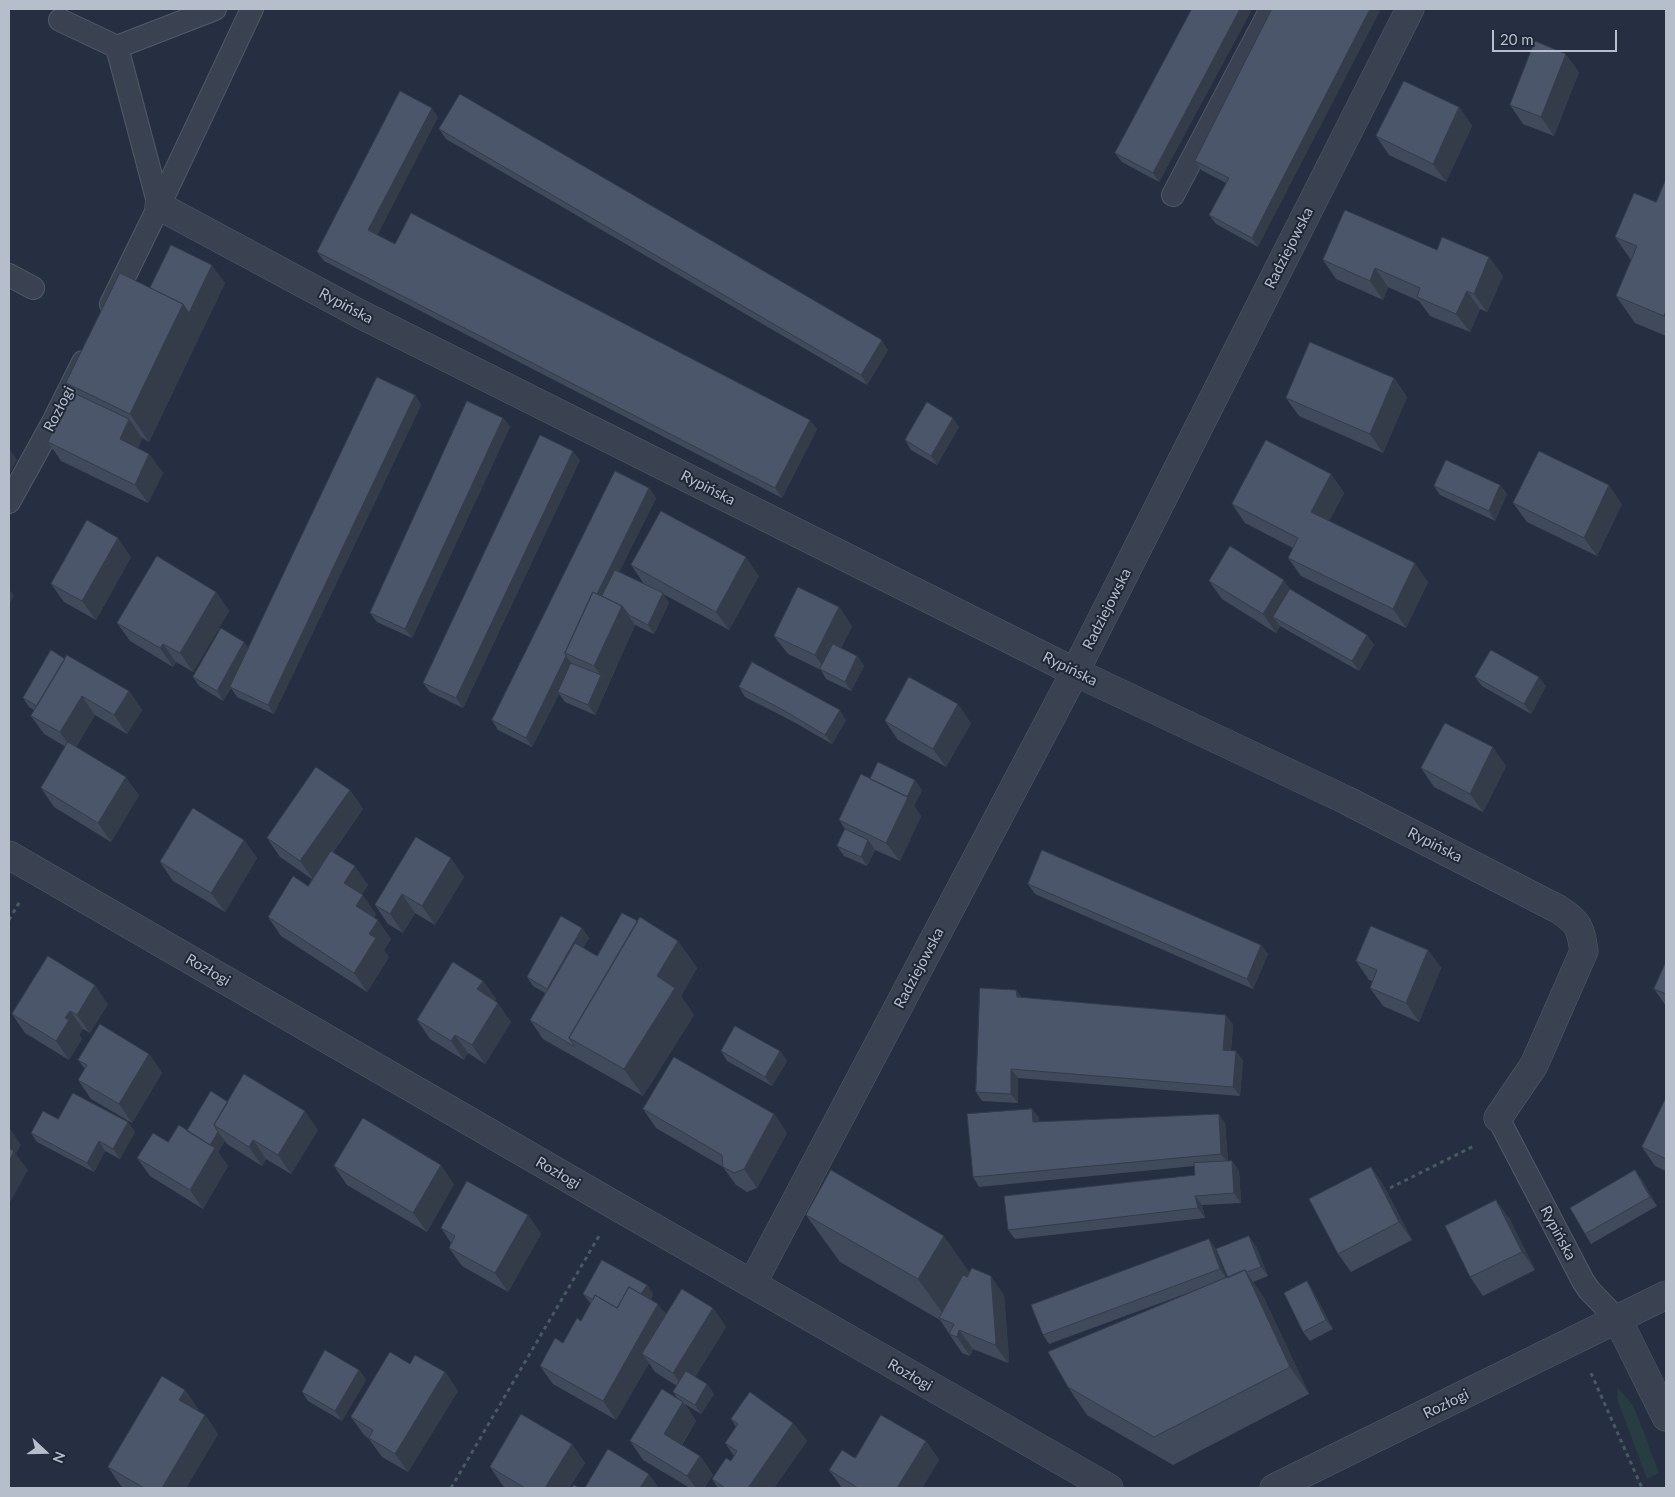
<!DOCTYPE html>
<meta charset="utf-8">
<style>
body{margin:0}
#map{position:relative;width:1675px;height:1497px;overflow:hidden;background:#252f41;font-family:Lato,sans-serif}
canvas{display:block}
.frame{position:absolute;inset:0;border:10px solid #b6bdcb;pointer-events:none}
.north{position:absolute;left:20px;top:1427px;width:50px;height:50px;-webkit-text-stroke:4px #1e2736;paint-order:stroke;rotate:111deg;font-size:14px;font-weight:700;line-height:20px;text-align:center;color:#b6bdcb}
.north::after{content:'';display:block;margin:auto;width:18px;height:22px;background:#b6bdcb;clip-path:polygon(50% 0,100% 100%,50% 72%,0 100%)}
.scale{position:absolute;left:1492px;top:30px;width:125px;height:22px;box-sizing:border-box;border:2px solid #b6bdcb;border-top:0;padding-left:6px;font-size:15px;line-height:18px;white-space:nowrap;color:#b6bdcb;-webkit-text-stroke:4px #1e2736;paint-order:stroke}
</style>
<div id="map">
<canvas width="1675" height="1497"></canvas>
<div class="frame"></div>
<div class="north">N</div>
<div class="scale">20 m</div>
</div>
<script>
const c = document.querySelector('canvas').getContext('2d');
c.lineJoin = 'round';
function fillPath(path, color) {
  c.fillStyle = color;
  c.fill(path, 'evenodd');
}
function trace(path, color, width, dash) {
  c.strokeStyle = color;
  c.lineWidth = width;
  c.lineCap = dash ? 'butt' : 'round';
  c.setLineDash(dash || []);
  c.stroke(path);
}
function label(font, color, halo, rows, align = 'center') {
  c.font = font + ' Lato,sans-serif';
  c.lineWidth = 4;
  c.setLineDash([]);
  c.textBaseline = 'middle';
  c.strokeStyle = halo;
  c.fillStyle = color;
  for (const [text, x, y, turn = 0] of rows) {
    c.save();
    c.translate(x, y);
    c.rotate((+turn || 0) * Math.PI / 180);
    c.textAlign = isNaN(turn) ? turn : align;
    if (halo) c.strokeText(text, 0, 0);
    c.fillText(text, 0, 0);
    c.restore();
  }
}
fillPath(new Path2D(`
 M1617,1387L1632,1404L1636,1412L1659,1473L1647,1479L1618,1401Z`), '#273d42');
const lane = new Path2D(`
 M60,20L117,47L215,9
 M117,47L159,206L252,9
 M1173,195L1271,9
 M9,275L33,288
 M111,304L159,206
 M9,502L52,424L83,362
 M1498,1118L1583,1281L1589,1290L1618,1320`);
const street = new Path2D(`
 M159,206L360,314L1075,672L1346,800L1558,909C1579,923 1580,926 1584,951L1534,1065L1498,1118
 M9,855L616,1206L1109,1488
 M752,1284L1075,672L1410,9
 M1618,1320L1666,1417
 M1274,1488L1666,1295`);
trace(lane, '#515a68', 24);
trace(street, '#515a68', 29);
trace(new Path2D(`
 M9,920L20,901
 M1390,1188L1474,1146
 M1591,1373L1642,1488
 M451,1488L599,1236`), '#465a5f', 3, [4, 4]);
trace(lane, '#3a4251', 22);
trace(street, '#3a4251', 28);
fillPath(new Path2D(`
 M1192,9H1252L1159,182L1122,162L1115,153Z
 M1272,9L1258,247L1216,224L1209,215L1226,183L1201,170L1195,161Z
 M1579,72L1554,136L1523,124L1510,105Z
 M1459,107L1472,126L1446,182L1389,155L1376,136Z
 M438,117L377,235L395,244L817,429L782,498L324,261L317,252Z
 M439,129L888,350L867,385L446,139Z
 M1666,179V336L1635,323L1616,296L1631,260L1615,237L1656,202Z
 M1437,250L1489,257L1503,276L1487,312L1480,309L1470,332L1430,316L1419,301L1388,287L1383,300L1336,279L1323,260Z
 M225,283L149,442L142,438L138,448L149,454L163,473L148,503L61,461L48,442L72,392L66,383L150,288Z
 M1394,378L1407,397L1383,453L1299,416L1286,398Z
 M415,395L421,405L274,714L237,697L231,688L223,701L199,686L193,677L249,648Z
 M503,418L510,427L412,638L377,622L370,613Z
 M959,427L937,465L911,450L905,440Z
 M580,460L463,708L430,692L423,683Z
 M1331,474L1344,493L1329,521L1428,582L1406,628L1301,576L1288,558L1293,548L1245,523L1232,504Z
 M1500,485L1507,494L1495,521L1440,495L1434,486Z
 M649,488L656,498L619,572L652,588L644,584L631,565L759,576L729,630L663,594L669,603L654,634L635,625L595,715L565,702L559,694L532,747L498,730L492,720Z
 M1513,503L1622,504L1597,556L1527,522Z
 M131,557L96,620L64,602L51,584Z
 M1209,581L1290,589L1367,635L1374,645L1359,671L1280,626L1276,633L1222,599Z
 M216,592L229,611L193,672L176,662L173,667L130,641L117,623Z
 M839,607L852,626L841,648L857,656L864,666L851,691L826,679L821,670L788,654L774,636Z
 M65,659L129,691L142,710L127,734L95,715L76,747L139,795L111,842L54,807L41,788L66,747L44,734L31,716L34,710L29,707L23,698Z
 M1475,677L1546,686L1531,714L1482,686Z
 M739,687L846,720L832,744L792,721L745,697Z
 M885,721L971,723L946,767L898,740Z
 M1506,766L1483,812L1434,787L1421,768Z
 M870,779L922,790L914,806L921,816L900,861L875,850L867,866L844,856L837,846L845,829L839,820Z
 M350,790L363,809L333,852L368,885L361,895L376,914L374,917L391,939L384,950L389,957L367,992L281,936L268,917L308,886L312,879L280,857L267,838Z
 M416,837L464,877L435,925L415,913L403,933L388,924L375,905Z
 M244,840L257,858L225,912L173,881L160,862Z
 M1028,884L1261,945L1268,954L1253,989L1035,894Z
 M638,921L678,941L697,968L681,996L694,1015L643,1096L543,1039L530,1020L545,993L533,986L527,977L582,928L589,938L583,948L597,956Z
 M1428,950L1441,968L1419,1022L1383,1006L1370,988L1372,981L1369,980L1356,961Z
 M1666,962V1006L1654,989Z
 M483,981L496,999L495,1001L511,1022L485,1064L468,1053L464,1060L430,1039L417,1020Z
 M1016,990L1021,997L1233,1024L1231,1051H1236L1243,1061L1240,1096L1018,1078V1103L982,1101L976,1092Z
 M108,1004L90,1033L83,1029L79,1035L82,1039L69,1060L25,1033L12,1014Z
 M721,1051H780L787,1061L772,1086L727,1061Z
 M149,1054L162,1073L132,1123L91,1099L78,1080L85,1069L78,1060Z
 M1666,1098V1171L1655,1166L1642,1147Z
 M228,1102L318,1130L291,1174L266,1159L262,1166L227,1144L225,1141L218,1152L228,1166L203,1209L150,1176L137,1158L168,1142L187,1131Z
 M643,1109L774,1114L787,1133L757,1188L747,1192L736,1185L723,1167L656,1128Z
 M1032,1109L1039,1118V1121L1225,1123L1228,1161H1232L1239,1171L1241,1203L1202,1205L1205,1218L1015,1239L1008,1230L1195,1175L1194,1166L979,1187L973,1177Z
 M58,1119L128,1122L135,1132L120,1159L105,1151L94,1172L37,1142L31,1133Z
 M334,1166L454,1184L427,1232L347,1185Z
 M1371,1167L1384,1186L1412,1240L1351,1272L1338,1254Z
 M1635,1170L1642,1180L1657,1206L1591,1244L1585,1234Z
 M528,1215L541,1234L508,1292L462,1266L449,1248L451,1243L441,1228Z
 M806,1215L969,1272L1004,1295L1009,1360L1008,1363L973,1349L970,1356L962,1353L940,1320L840,1262Z
 M1509,1218L1535,1270L1483,1296L1470,1277Z
 M1209,1239L1215,1248L1226,1278H1228L1256,1246L1268,1276L1253,1282L1264,1298L1309,1394L1173,1465L1087,1415L1068,1387L1215,1283L1049,1344L1043,1335Z
 M1307,1281L1313,1291L1333,1329L1310,1341L1303,1332Z
 M647,1285L653,1294L651,1299L666,1314L713,1308L726,1327L695,1377L707,1384L714,1394L701,1414L685,1404L696,1421L682,1445L700,1456L713,1475L704,1488H690L643,1460L630,1441L678,1399L673,1392L677,1386L655,1372L649,1363L616,1420L553,1384L540,1366L563,1343L581,1321L591,1304L583,1294Z
 M359,1370L366,1380L342,1421L308,1401L302,1392Z
 M445,1372L458,1391L408,1472L382,1457L369,1439L364,1435L351,1417Z
 M185,1390L198,1409L197,1410L205,1415L218,1434L186,1488H126L121,1486L108,1467Z
 M731,1419L793,1423L807,1441L774,1488H718L712,1479L731,1461L734,1456L725,1443L736,1427Z
 M926,1441L939,1460L922,1488H842L829,1470L855,1458Z
 M572,1444L585,1463L569,1488H507L503,1486L490,1467Z`), '#404a5b');
fillPath(new Path2D(`
 M1240,9H1252L1159,182L1153,173Z
 M1370,9H1381L1258,247L1252,238Z
 M1566,54L1579,72L1554,136L1541,117Z
 M1459,107L1472,126L1446,182L1433,164Z
 M432,108L438,117L375,240L368,230Z
 M1489,257L1503,276L1487,312L1474,294Z
 M212,265L225,283L202,331L189,313Z
 M1375,268L1388,287L1383,300L1370,281Z
 M1467,291L1480,309L1470,332L1456,314Z
 M183,304L202,331L149,442L130,414Z
 M1666,310V320L1664,316Z
 M882,340L888,350L867,385L861,375Z
 M1394,378L1407,397L1383,453L1370,434Z
 M415,395L421,405L274,714L268,705Z
 M503,418L510,427L412,638L405,629Z
 M953,418L959,427L937,465L931,456Z
 M129,419L142,438L133,458L120,439Z
 M810,420L817,429L782,498L775,488Z
 M9,448L17,460L9,474Z
 M573,451L580,460L463,708L456,698Z
 M149,454L163,473L148,503L135,485Z
 M1331,474L1344,493L1324,531L1311,512Z
 M1500,485L1507,494L1495,521L1489,511Z
 M1609,485L1622,504L1597,556L1584,538Z
 M649,488L656,498L604,603L567,654Z
 M118,538L131,557L96,620L82,601Z
 M746,557L759,576L729,630L716,612Z
 M1415,563L1428,582L1406,628L1393,609Z
 M1284,580L1297,599L1273,617L1280,626L1276,633L1263,614Z
 M9,589L14,596L9,605Z
 M216,592L229,611L193,672L180,653Z
 M663,593L669,603L654,634L648,625Z
 M622,606L635,625L608,685L594,666Z
 M839,607L852,626L828,674L815,655Z
 M1367,635L1374,645L1359,671L1352,661Z
 M244,642L251,651L223,701L217,691Z
 M163,644L176,662L173,667L160,648Z
 M566,656L573,665L558,692L559,694L532,747L526,738Z
 M857,656L864,666L851,691L845,682Z
 M601,675L608,685L595,715L588,705Z
 M1539,677L1546,686L1531,714L1524,704Z
 M129,691L142,710L127,734L114,715Z
 M82,696L95,715L73,751L60,732Z
 M958,704L971,723L946,767L933,749Z
 M840,710L846,720L832,744L825,735Z
 M1493,747L1506,766L1483,812L1470,794Z
 M126,777L139,795L111,842L98,823Z
 M915,780L922,790L914,806L921,816L900,861L886,843Z
 M350,790L363,809L313,879L300,861Z
 M244,840L257,858L225,912L211,893Z
 M868,840L875,850L867,866L861,857Z
 M451,858L464,877L435,925L422,906Z
 M355,866L368,885L357,902L344,883Z
 M402,894L415,913L403,933L390,914Z
 M363,895L376,914L369,924L356,906Z
 M378,920L391,939L384,950L389,957L367,992L354,973L369,934Z
 M582,928L589,938L554,999L547,989Z
 M678,941L697,968L681,996L694,1015L643,1096L624,1069L657,976Z
 M1261,945L1268,954L1253,989L1247,979Z
 M1428,950L1441,968L1419,1022L1406,1003Z
 M483,981L496,999L490,1008L477,989Z
 M95,985L108,1004L90,1033L77,1015Z
 M1016,990L1022,999L1017,997Z
 M498,1003L511,1022L485,1064L472,1045Z
 M70,1011L83,1029L79,1035L82,1039L69,1060L56,1041L65,1018Z
 M1226,1015L1233,1024L1230,1059L1223,1050Z
 M455,1035L468,1053L464,1060L451,1041Z
 M780,1051L787,1061L772,1086L765,1077Z
 M1236,1051L1243,1061L1240,1096L1233,1087Z
 M149,1054L162,1073L132,1123L119,1104Z
 M1011,1069L1018,1078V1103L1011,1094Z
 M1032,1109L1039,1118L1040,1131L1033,1122Z
 M305,1111L318,1130L291,1174L278,1155Z
 M774,1114L787,1133L757,1188L744,1169Z
 M1219,1114L1225,1123L1228,1163L1221,1154Z
 M128,1122L135,1132L120,1159L113,1149Z
 M9,1127L21,1145L16,1154L28,1170L9,1204Z
 M218,1132L225,1141L218,1152L228,1166L203,1209L190,1190L208,1148Z
 M253,1140L266,1159L262,1166L249,1147Z
 M99,1141L105,1151L94,1172L87,1163Z
 M1232,1161L1239,1171L1241,1203L1234,1193Z
 M441,1165L454,1184L427,1232L413,1213Z
 M1371,1167L1384,1186L1412,1240L1399,1222Z
 M1635,1170L1642,1180L1657,1206L1650,1197Z
 M1195,1196L1202,1205L1205,1218L1198,1208Z
 M1496,1200L1509,1218L1535,1270L1522,1252Z
 M528,1215L541,1234L508,1292L495,1273Z
 M944,1236L977,1283L949,1322L918,1279Z
 M1249,1236L1256,1246L1268,1276L1261,1267Z
 M1209,1239L1215,1248L1227,1279L1220,1269Z
 M1245,1270L1264,1298L1309,1394L1290,1367Z
 M991,1276L1004,1295L1009,1360L1008,1363L995,1345Z
 M1307,1281L1313,1291L1333,1329L1326,1320Z
 M647,1285L653,1294L646,1308L639,1298Z
 M658,1304L671,1322L642,1354L649,1363L616,1420L603,1401Z
 M713,1308L726,1327L686,1392L673,1373Z
 M959,1330L973,1349L970,1356L957,1337Z
 M359,1370L366,1380L342,1421L335,1411Z
 M445,1372L458,1391L408,1472L395,1454Z
 M707,1384L714,1394L701,1414L695,1405Z
 M185,1390L198,1409L192,1419L179,1400Z
 M683,1402L696,1421L677,1452L664,1434Z
 M205,1415L218,1434L186,1488H162Z
 M793,1423L807,1441L774,1488H748Z
 M926,1441L939,1460L922,1488H897Z
 M572,1444L585,1463L569,1488H545Z
 M700,1456L713,1475L704,1488H696L687,1476Z
 M649,1474L659,1488H640Z`), '#343c4a');
const building = new Path2D(`
 M1192,9H1240L1153,173L1115,153Z
 M1272,9H1370L1252,238L1209,215L1229,178L1195,161Z
 M1535,41L1566,54L1541,117L1510,105Z
 M1404,81L1459,107L1433,164L1376,136Z
 M400,91L432,108L368,230L395,244L411,213L810,420L775,488L317,252Z
 M460,94L882,340L861,375L439,129Z
 M1666,179V310L1664,316L1616,296L1637,246L1615,237L1634,193L1656,202Z
 M1345,210L1437,250L1442,237L1489,257L1474,294L1467,291L1456,314L1417,297L1420,288L1375,268L1370,281L1323,260Z
 M171,245L212,265L189,313L183,304L150,288Z
 M120,273L183,304L130,414L66,383Z
 M1310,342L1394,378L1370,434L1286,398Z
 M377,377L415,395L268,705L230,687Z
 M72,392L129,419L120,439L149,454L135,485L48,442Z
 M467,401L503,418L405,629L370,613Z
 M927,402L953,418L931,456L905,440Z
 M540,435L573,451L456,698L423,683Z
 M1266,440L1331,474L1311,512L1415,563L1393,609L1288,558L1298,538L1232,504Z
 M1539,451L1609,485L1584,538L1513,503Z
 M1446,460L1500,485L1489,511L1434,486Z
 M615,471L649,488L597,594L593,592L565,653L566,656L526,738L492,720Z
 M661,511L746,557L716,612L631,565Z
 M87,520L118,538L82,601L51,584Z
 M1230,546L1284,580L1263,614L1209,581Z
 M157,556L216,592L180,653L163,644L160,648L117,623Z
 M615,570L663,593L648,625L629,615L622,606L602,596Z
 M798,587L839,607L815,655L774,636Z
 M1290,589L1367,635L1352,661L1273,617Z
 M593,592L622,606L594,666L565,653Z
 M221,628L244,642L217,691L193,677Z
 M833,644L857,656L845,682L820,669Z
 M51,650L65,659L37,706L23,698Z
 M1491,650L1539,677L1524,704L1475,677Z
 M67,655L129,691L114,715L82,696L60,732L31,716Z
 M752,662L840,710L825,735L785,711L739,687Z
 M571,663L601,675L588,705L558,692Z
 M909,677L958,704L933,749L885,721Z
 M1445,723L1493,747L1470,794L1421,768Z
 M68,742L126,777L98,823L41,788Z
 M878,762L915,780L907,797L870,779Z
 M316,767L350,790L300,861L267,838Z
 M861,774L908,797L886,843L839,820Z
 M193,808L244,840L211,893L160,862Z
 M845,829L868,840L861,857L837,846Z
 M416,837L451,858L422,906L402,894L390,914L375,905Z
 M1042,850L1261,945L1247,979L1028,884Z
 M331,851L355,866L344,883L363,895L356,906L378,920L369,934L376,938L354,973L268,917L293,876L308,886Z
 M622,913L638,921L569,1038L575,1047L530,1020L575,943L597,956Z
 M561,916L582,928L547,989L527,977Z
 M640,917L678,941L657,976L675,988L624,1069L569,1038Z
 M1371,926L1428,950L1406,1003L1370,988L1377,970L1356,961Z
 M48,956L95,985L77,1015L70,1011L65,1018L69,1020L56,1041L12,1014Z
 M453,962L483,981L477,989L498,1003L472,1045L455,1035L451,1041L417,1020Z
 M1666,962V994L1654,989Z
 M980,988L1016,990L1017,997L1226,1015L1223,1050L1236,1051L1233,1087L1011,1069V1094L976,1092Z
 M100,1024L149,1054L119,1104L78,1080L87,1065L78,1060Z
 M735,1026L780,1051L765,1077L721,1051Z
 M674,1057L774,1114L744,1169L734,1173L723,1167L722,1155L643,1109Z
 M244,1074L305,1111L278,1155L253,1140L249,1147L214,1125Z
 M211,1091L228,1102L214,1125L218,1132L210,1145L187,1131Z
 M73,1093L128,1122L113,1149L99,1141L87,1163L31,1133L43,1111L58,1119Z
 M1666,1098V1159L1642,1147Z
 M1032,1109L1033,1122L1219,1114L1221,1154L973,1177L967,1114Z
 M363,1118L441,1165L413,1213L334,1166Z
 M179,1125L215,1148L190,1190L137,1158L153,1133L168,1142Z
 M9,1148L14,1151L9,1162Z
 M1232,1161L1234,1193L1195,1196L1198,1208L1008,1230L1004,1196L1195,1175L1194,1163Z
 M1371,1167L1399,1222L1338,1254L1309,1199Z
 M831,1170L944,1236L918,1279L806,1215Z
 M1635,1170L1650,1197L1585,1234L1570,1208Z
 M467,1181L528,1215L495,1273L449,1248L455,1236L441,1228Z
 M1496,1200L1522,1252L1470,1277L1445,1226Z
 M1249,1236L1261,1267L1247,1272L1245,1270L1228,1278L1216,1249Z
 M1209,1239L1220,1269L1043,1335L1031,1305Z
 M602,1260L647,1285L641,1294L629,1287L617,1308L595,1295L593,1300L583,1294Z
 M972,1268L991,1276L996,1342L995,1345L959,1330L957,1337L949,1334L954,1324L939,1318L963,1275L967,1277Z
 M1245,1270L1290,1367L1154,1437L1068,1387L1048,1352Z
 M1307,1281L1326,1320L1303,1332L1284,1293Z
 M629,1287L658,1304L603,1401L540,1366L555,1338L563,1343L577,1318L581,1321L595,1295L617,1308Z
 M682,1289L713,1308L673,1373L642,1354Z
 M325,1350L359,1370L335,1411L302,1392Z
 M390,1352L410,1364L415,1355L445,1372L395,1454L369,1438L373,1430L351,1417Z
 M686,1371L707,1384L695,1405L673,1392Z
 M162,1376L185,1390L179,1400L205,1415L162,1488H144L108,1467Z
 M662,1389L683,1402L664,1434L700,1456L687,1476L630,1441Z
 M750,1392L793,1423L748,1488H725L712,1479L726,1458L731,1461L737,1451L725,1443L738,1424L731,1419Z
 M521,1414L572,1444L545,1488H525L490,1467Z
 M881,1415L926,1441L897,1488H858L829,1470L842,1450L855,1458Z
 M608,1449L649,1474L640,1488H585Z
 M574,1485L580,1488H572Z`);
fillPath(building, '#4b566a');
trace(building, '#343c4a', 1);
label('15px', '#b6bdcb', '#1e2736', [
 ["Radziejowska",1289,248,-63],
 ["Rypińska",346,306,28],
 ["Rozłogi",59,409,-63],
 ["Rypińska",708,488,27],
 ["Radziejowska",1107,609,-63],
 ["Rypińska",1070,669,26],
 ["Rypińska",1435,845,27],
 ["Radziejowska",919,968,-62],
 ["Rozłogi",208,970,30],
 ["Rozłogi",558,1173,30],
 ["Rypińska",1558,1233,62],
 ["Rozłogi",910,1375,30],
 ["Rozłogi",1446,1404,-26]
]);
</script>
